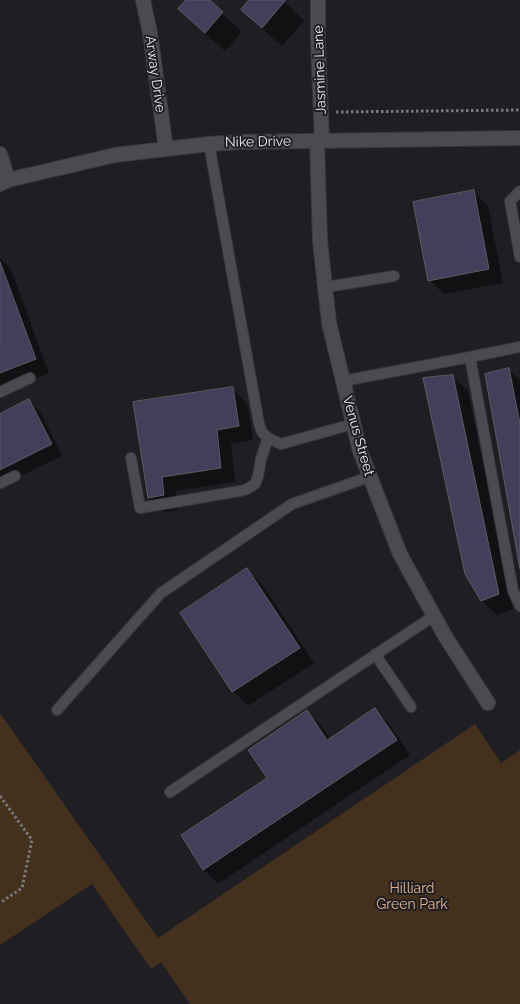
<!DOCTYPE html>
<style>
body{margin:0}
canvas{display:block;background:#1f1e23}
</style>
<canvas width="520" height="1004"></canvas>
<script>
const c = document.querySelector('canvas').getContext('2d');
c.lineJoin = 'round';
function fillPath(path, color) {
  c.fillStyle = color;
  c.fill(path, 'evenodd');
}
function trace(path, color, width, dash) {
  c.strokeStyle = color;
  c.lineWidth = width;
  c.lineCap = dash ? 'butt' : 'round';
  c.setLineDash(dash || []);
  c.stroke(path);
}
function label(font, color, halo, rows, align = 'center') {
  c.font = font + ' Raleway,sans-serif';
  c.lineWidth = 4;
  c.setLineDash([]);
  c.textBaseline = 'middle';
  c.strokeStyle = halo;
  c.fillStyle = color;
  for (const [text, x, y, turn = 0] of rows) {
    c.save();
    c.translate(x, y);
    c.rotate((+turn || 0) * Math.PI / 180);
    c.textAlign = isNaN(turn) ? turn : align;
    if (halo) c.strokeText(text, 0, 0);
    c.fillText(text, 0, 0);
    c.restore();
  }
}
fillPath(new Path2D(`
 M0,713L158,938L475,724L501,763L520,750V1004H190L161,962L151,969L92,884L0,945Z`), '#43311e');
fillPath(new Path2D(`
 M188,0H208L242,32L225,51L199,28L180,9Z
 M251,0H283L304,21L282,46L262,29L242,10Z
 M473,191L488,206L503,283L444,294L429,280Z
 M0,258L11,269L49,373L0,392Z
 M509,370L520,380V562Z
 M453,377L468,391L513,609L497,615L482,601Z
 M232,389L247,403L253,440L231,444L235,482L176,491L178,510L163,512L149,497L134,404Z
 M29,401L40,412L62,456L0,486V415Z
 M247,570L262,584L314,663L248,706L233,691L182,613Z
 M375,709L389,724L410,755L218,884L204,870L183,836L269,778L307,712L322,726L330,739Z`), '#0007');
const building = new Path2D(`
 M186,0H210L223,12L205,33L178,9Z
 M249,0H285V1L262,28L241,10Z
 M474,190L489,269L428,281L413,202Z
 M0,262L36,359L0,373Z
 M509,368L520,424V569L485,374Z
 M453,375L499,594L481,601L465,574L423,378Z
 M233,387L239,426L217,430L221,468L162,477L164,495L148,498L133,402Z
 M29,399L52,444L0,470V414Z
 M247,568L300,648L232,692L180,613Z
 M375,708L397,740L203,870L181,835L267,778L248,750L307,710L327,740Z`);
fillPath(building, '#423f5a');
trace(building, '#5c5c62', 1);
const service = new Path2D(`
 M209,144L259,424L262,432L268,438L281,444L353,424
 M520,191L510,201L520,257
 M326,287L394,276
 M520,347L470,357L513,591L520,606
 M343,381L470,357
 M0,392L30,378
 M131,458L140,508L240,491L247,489L255,484L258,476L261,459L268,438
 M0,483L15,476
 M375,654L411,707
 M57,710L161,593L292,504L369,477
 M170,792L402,637L434,616`);
const minor = new Path2D(`
 M143,0L150,33L166,149
 M318,0V42L322,141
 M317,141L320,241L329,323L360,451L400,554L445,636L488,703
 M0,154L8,180`);
const tertiary = new Path2D(`
 M0,184L8,180L115,155L209,144L240,142L520,138`);
trace(service, '#3a393d', 12);
trace(minor, '#3a393d', 16);
trace(tertiary, '#3a393d', 16);
trace(new Path2D(`
 M336,112L520,110
 M0,796L32,840L22,888L0,903`), '#79797d', 3, [2.5, 2.5]);
trace(service, '#4a4a4f', 10);
trace(minor, '#4a4a4f', 14);
trace(tertiary, '#4a4a4f', 14);
label('14px', '#e8e8eb', '#1f1e23', [
 ["Jasmine Lane",320,70,-92],
 ["Arway Drive",155,74,82],
 ["Nike Drive",258,142,-1],
 ["Venus Street",358,436,74]
]);
label('14px', '#e2b68d', '#1f1e23', [
 ["Hilliard",412,889],
 ["Green Park",412,905]
]);
</script>
